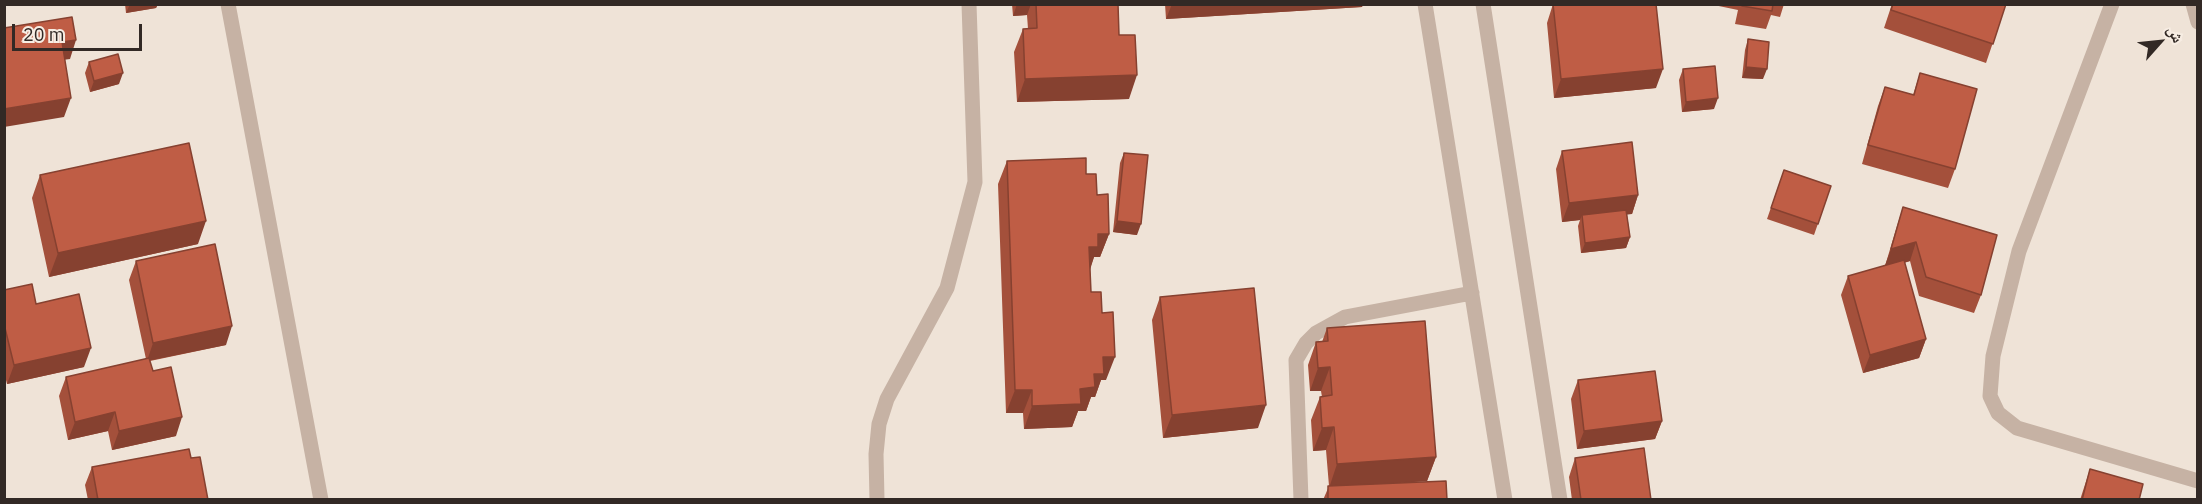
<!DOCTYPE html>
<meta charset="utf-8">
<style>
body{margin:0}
#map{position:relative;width:2202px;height:504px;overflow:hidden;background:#efe3d7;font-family:"IBM Plex Sans","Noto Naskh Arabic",sans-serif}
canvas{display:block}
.frame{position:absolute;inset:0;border:6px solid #322925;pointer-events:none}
.north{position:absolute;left:2130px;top:12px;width:60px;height:60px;-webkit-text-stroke:4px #f7ede3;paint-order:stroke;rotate:63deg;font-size:16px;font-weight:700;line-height:24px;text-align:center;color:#322925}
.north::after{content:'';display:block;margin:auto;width:21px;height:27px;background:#322925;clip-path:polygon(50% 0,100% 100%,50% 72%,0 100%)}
.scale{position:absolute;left:12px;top:24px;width:130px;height:27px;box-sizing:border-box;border:3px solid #322925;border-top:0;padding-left:8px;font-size:18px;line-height:21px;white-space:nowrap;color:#322925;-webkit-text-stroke:4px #f7ede3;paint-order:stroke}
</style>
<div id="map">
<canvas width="2202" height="504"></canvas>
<div class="frame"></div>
<div class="north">ش</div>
<div class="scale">20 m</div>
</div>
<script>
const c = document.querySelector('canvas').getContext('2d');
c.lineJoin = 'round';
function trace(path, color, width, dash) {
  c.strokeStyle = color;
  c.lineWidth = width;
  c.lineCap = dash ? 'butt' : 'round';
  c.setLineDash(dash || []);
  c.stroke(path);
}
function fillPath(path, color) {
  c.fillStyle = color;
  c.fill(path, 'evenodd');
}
trace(new Path2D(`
 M228,4L321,500
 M1425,4L1505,500
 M1483,4L1560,500
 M2112,4L2019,251L1993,356L1990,396L1998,413L2017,428L2198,481
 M2193,4L2198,22
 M877,500L876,454L879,424L887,399L947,288L975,182L969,4
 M1301,500L1296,360L1306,343L1316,333L1345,317L1472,293`), '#c6b2a4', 15);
fillPath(new Path2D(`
 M125,4H158L156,8L126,13Z
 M1012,4H1118L1119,35L1129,99L1017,102L1014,52L1023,29H1028L1027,15L1013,16Z
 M1165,4H1363L1362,7L1166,19Z
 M1553,4L1656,88L1554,98L1547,23Z
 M1709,4H1784L1780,17L1771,15L1766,29L1735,24L1738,10Z
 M1892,4H2006L1986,63L1884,28Z
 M1748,39L1763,79L1742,78L1745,50Z
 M89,62L119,84L90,92L85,73Z
 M1683,69L1714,109L1682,112L1679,80Z
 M1920,73L1955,169L1948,188L1862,164L1878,106L1885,87L1913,95Z
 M1562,151L1638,195L1632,214H1627L1630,237L1626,248L1581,253L1578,226L1580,220L1562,222L1556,169Z
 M1124,153L1137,235L1113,232L1120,163Z
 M1007,161L1097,195L1109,234L1100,257H1094L1090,268L1091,292L1106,380H1101L1095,397H1091L1086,411H1078L1072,427L1024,429L1023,413H1006L998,184Z
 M1784,170L1831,186L1814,235L1767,219Z
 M40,175L198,244L49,277L32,198Z
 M1903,207L1981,295L1974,313L1919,296L1910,261L1904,263L1926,339L1919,358L1863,373L1841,295L1848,276L1885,266L1897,226Z
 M136,261L226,345L150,361L153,371L176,436L112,450L108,431L68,440L59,396L66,377L146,359L129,280Z
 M4,290L36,304L84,367L7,384L4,372Z
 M1160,297L1258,428L1163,438L1152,320Z
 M1327,328L1436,457L1427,481L1385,484L1447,500H1323L1329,486L1326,450L1313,451L1311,420L1320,397H1322L1321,391H1310L1308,365L1316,342H1322Z
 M1578,380L1662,421L1655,439L1577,449L1571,399Z
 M191,458L208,500H88L85,485L92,467Z
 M1575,458L1651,500H1572L1569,477Z
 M2090,469L2139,500H2080Z`), '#a4503b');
fillPath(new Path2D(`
 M130,4H158L156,8L126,13Z
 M1017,4H1031L1027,15L1013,16Z
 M1172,4H1363L1362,7L1166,19Z
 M76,40L70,59L55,61L62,42Z
 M1746,67L1767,69L1763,79L1742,78Z
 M1663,69L1656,88L1554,98L1561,79Z
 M123,73L119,84L90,92L94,81Z
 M1137,75L1129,99L1017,102L1025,79Z
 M71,98L64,117L4,127V109Z
 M1718,98L1714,109L1682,112L1686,102Z
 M1638,195L1632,214L1583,220L1582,215L1580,220L1562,222L1569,203Z
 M206,221L198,244L49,277L58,253Z
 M1117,221L1141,224L1137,235L1113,232Z
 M1098,234H1109L1100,257H1094L1090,270L1089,247Z
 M1630,237L1626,248L1581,253L1585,243Z
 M1916,242L1910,261L1884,268L1891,249Z
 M232,326L226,345L147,361L153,343Z
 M1926,339L1919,358L1863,373L1870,355Z
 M91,348L84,367L7,384L14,365Z
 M1103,357H1115L1106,380H1101L1095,397H1091L1086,411H1078L1072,427L1024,429L1032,406L1094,374Z
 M1330,367L1321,391H1310L1318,368Z
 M1015,390H1032L1023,413H1006Z
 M1266,405L1258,428L1163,438L1172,415Z
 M115,412L108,431L68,440L75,422Z
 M182,417L176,436L112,450L119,431Z
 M1662,421L1655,439L1577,449L1584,431Z
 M1334,427L1326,450L1313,451L1322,428Z
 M1436,457L1427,481L1329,488L1337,464Z`), '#864130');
const building = new Path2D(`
 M1036,4H1118L1119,35H1135L1137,75L1025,79L1023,29L1037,28Z
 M1553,4H1656L1663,69L1561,79Z
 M1742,4H1773L1772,11L1742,6Z
 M1893,4H2006L1993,44L1891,10Z
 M72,17L76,40L62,42L71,98L4,109V28Z
 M1748,39L1769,42L1767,69L1746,67Z
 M118,54L123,73L94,81L89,62Z
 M1715,66L1718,98L1686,102L1683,69Z
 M1920,73L1977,89L1955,169L1868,145L1885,87L1914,95Z
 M1632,142L1638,195L1569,203L1562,151Z
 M189,143L206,221L58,253L40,175Z
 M1124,153L1148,155L1141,224L1117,221Z
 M1086,158V174H1096L1097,195L1108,194L1109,234H1098V247H1089L1091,292H1101L1102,313L1113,312L1115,357H1103L1104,374H1094L1095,387L1080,389L1081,404L1032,406V390H1015L1007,161Z
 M1784,170L1831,186L1818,224L1771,208Z
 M1903,207L1997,235L1981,295L1926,277L1916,242L1891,249Z
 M1626,210L1630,237L1585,243L1582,215Z
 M215,244L232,326L153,343L136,261Z
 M1904,260L1926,339L1870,355L1848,276Z
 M32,284L36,304L79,294L91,348L14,365L4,324V290Z
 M1254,288L1266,405L1172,415L1160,297Z
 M1425,321L1436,457L1337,464L1334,427L1322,428L1320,397L1332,395L1330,367L1318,368L1316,342L1328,341L1327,328Z
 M149,358L153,371L171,367L182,417L119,431L115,412L75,422L66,377Z
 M1655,371L1662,421L1584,431L1578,380Z
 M1644,448L1651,500H1581L1575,458Z
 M189,449L191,458L200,457L208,500H98L92,467Z
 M2090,469L2143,484L2139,500H2082Z
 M1446,481L1447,500H1328V486Z`);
fillPath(building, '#bf5d45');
trace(building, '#864130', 1.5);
</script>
